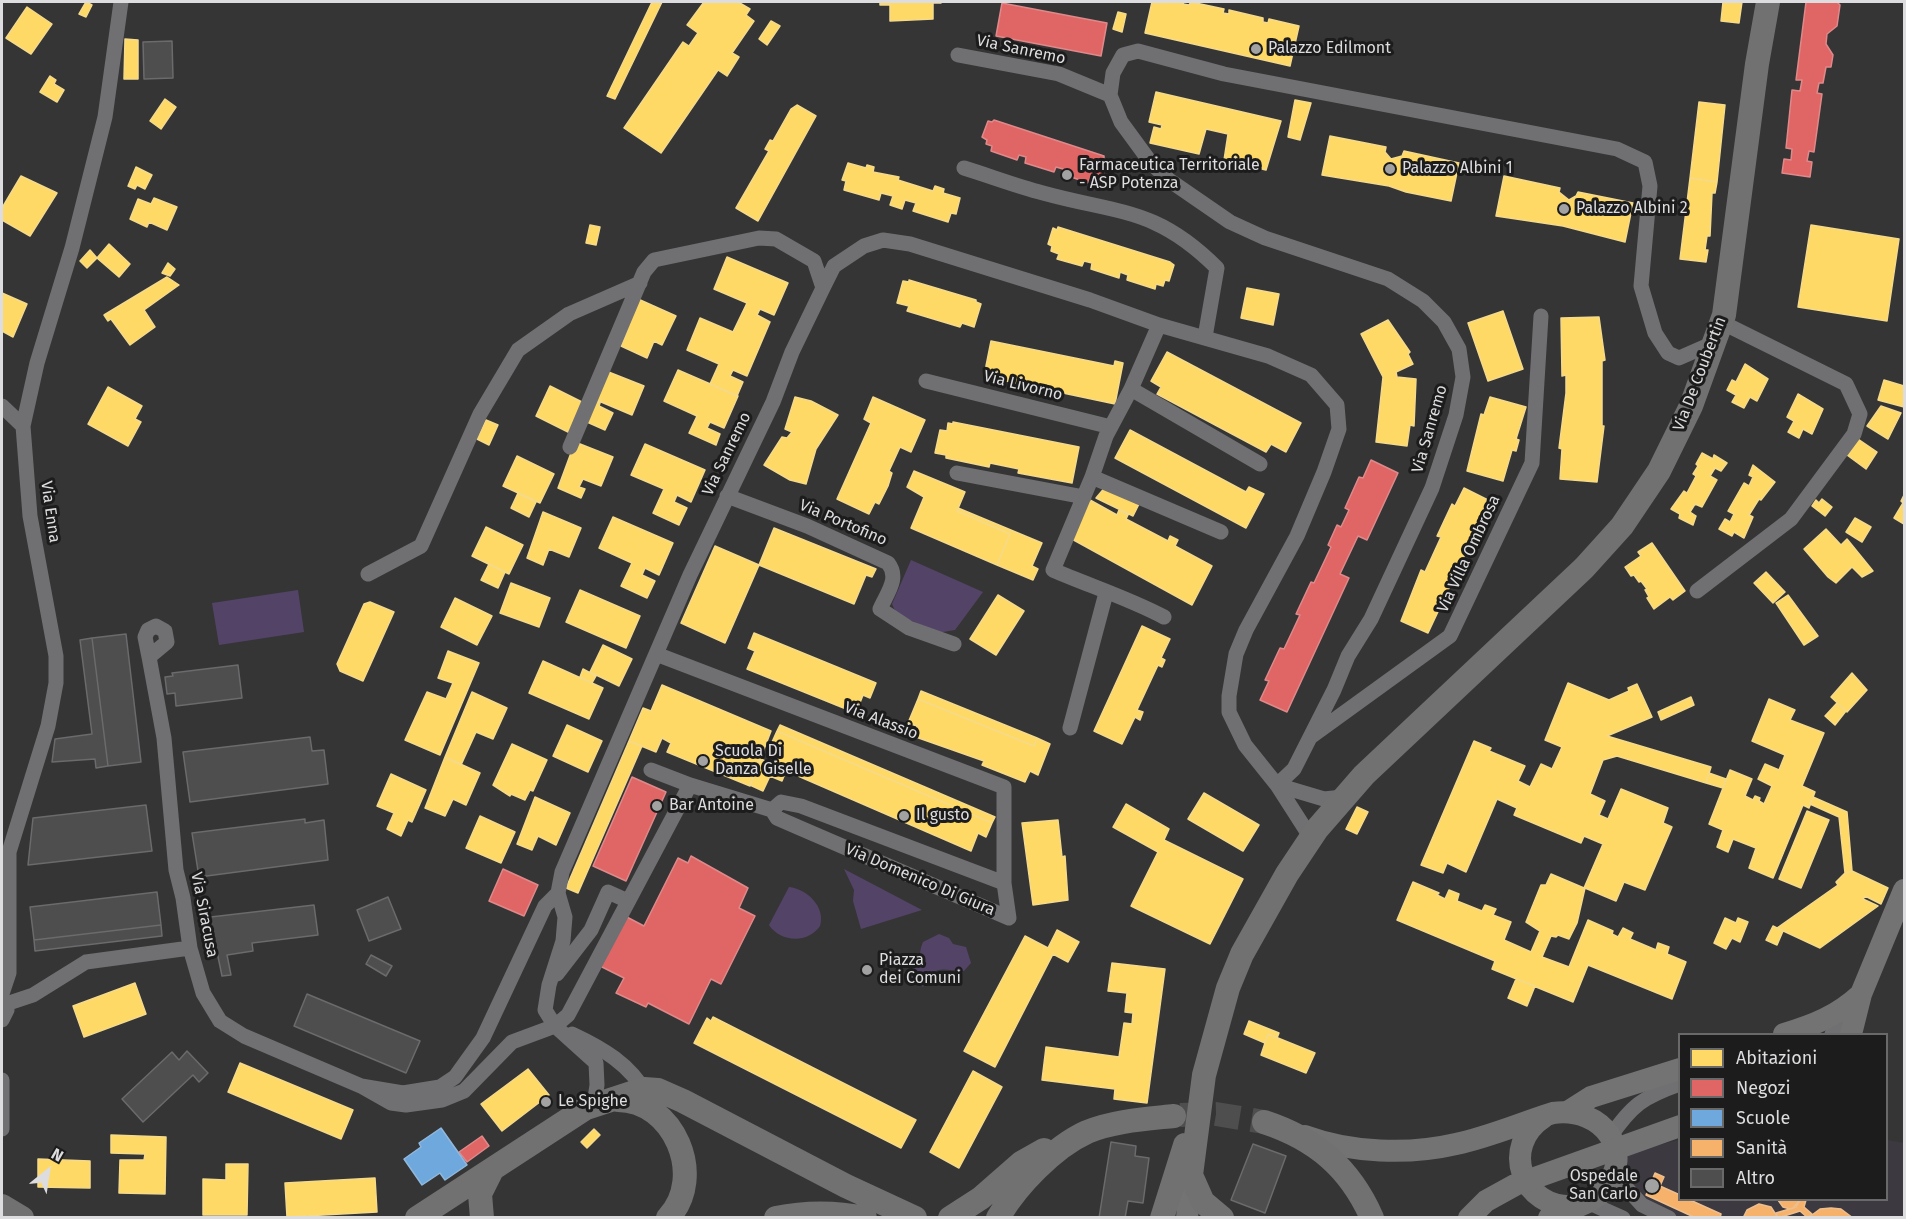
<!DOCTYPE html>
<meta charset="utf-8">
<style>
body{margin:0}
#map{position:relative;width:1906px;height:1219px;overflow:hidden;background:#353536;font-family:"Fira Sans",sans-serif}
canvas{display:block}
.frame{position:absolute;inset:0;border:3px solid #dddcde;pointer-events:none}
.legend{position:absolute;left:1678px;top:1033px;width:210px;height:168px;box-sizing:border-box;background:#1c1c1d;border:2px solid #69696a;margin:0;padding:8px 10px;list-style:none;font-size:18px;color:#dddcde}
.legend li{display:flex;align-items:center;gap:12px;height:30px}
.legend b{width:30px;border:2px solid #69696a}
.north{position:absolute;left:18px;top:1141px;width:60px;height:60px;-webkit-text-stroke:4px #1c1c1d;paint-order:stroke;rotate:30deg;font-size:16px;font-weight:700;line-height:24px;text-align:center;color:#dddcde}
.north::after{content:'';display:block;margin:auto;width:21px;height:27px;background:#dddcde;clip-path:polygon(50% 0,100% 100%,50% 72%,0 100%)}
</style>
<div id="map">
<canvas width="1906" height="1219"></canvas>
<div class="frame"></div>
<ul class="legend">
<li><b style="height:16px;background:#ffd966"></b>Abitazioni</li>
<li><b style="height:16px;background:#e06666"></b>Negozi</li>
<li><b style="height:16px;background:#6fa8dc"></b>Scuole</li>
<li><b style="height:16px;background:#f6b26b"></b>Sanità</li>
<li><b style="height:16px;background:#4e4e4e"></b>Altro</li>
</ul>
<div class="north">N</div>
</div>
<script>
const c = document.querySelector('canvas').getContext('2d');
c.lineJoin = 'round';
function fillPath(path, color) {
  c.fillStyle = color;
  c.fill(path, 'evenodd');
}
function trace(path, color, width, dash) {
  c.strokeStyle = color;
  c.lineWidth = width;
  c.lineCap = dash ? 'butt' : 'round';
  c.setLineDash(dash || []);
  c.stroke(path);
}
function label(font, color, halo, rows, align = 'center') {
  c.font = font + ' "Fira Sans",sans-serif';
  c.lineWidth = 6;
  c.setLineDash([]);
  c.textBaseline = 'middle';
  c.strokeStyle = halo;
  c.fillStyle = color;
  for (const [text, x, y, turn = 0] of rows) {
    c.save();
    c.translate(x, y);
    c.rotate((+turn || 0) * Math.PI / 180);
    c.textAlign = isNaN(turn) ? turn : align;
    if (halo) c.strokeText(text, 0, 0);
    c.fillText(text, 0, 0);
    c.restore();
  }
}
fillPath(new Path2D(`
 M1679,1140L1680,1200H1886L1887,1140L1904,1143V1217H1670L1642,1204L1615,1164V1156Z`), '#3d3941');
fillPath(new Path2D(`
 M911,560L983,592L955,630L937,633L896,613L892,604Z
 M298,590L304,632L219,645L212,603Z
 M844,869L922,910L861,929L853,901L854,890Z
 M789,887C807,889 826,907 820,926C808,944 780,942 769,925Z
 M939,934L949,938L953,944L966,947L971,963L964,971C943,971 935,962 923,987L904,972C924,968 917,955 923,942Z`), '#534467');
const homes = new Path2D(`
 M86,2L92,5L86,17L79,14Z
 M652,2H665H662L615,99L607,96Z
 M704,2H738L750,9L746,15L754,21L732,53L739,57L727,76L718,70L661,153L624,128L683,42L689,46L698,33L687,25Z
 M880,2H941V3H933V19L890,21V5H880Z
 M1152,2H1184L1183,4L1189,5L1191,2L1224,9L1223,13L1229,14V10L1263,18V22L1268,23L1269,19L1299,26L1290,66L1145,33Z
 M1723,2H1742L1739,23L1721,21Z
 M27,7L52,24L31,54L6,38Z
 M1118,12L1126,14L1122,32L1113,29Z
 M771,21L780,26L767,45L759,39Z
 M125,39L138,40V79H124Z
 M50,76L56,80L54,84L64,90L57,102L40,92Z
 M1156,92L1281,121L1266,170L1224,160L1228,134L1206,129L1199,154L1150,143L1154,127L1161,129L1162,125L1149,122Z
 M165,99L176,107L161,129L150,121Z
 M1295,100L1311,103L1300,140L1288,137Z
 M1699,102L1725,105L1717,182L1690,178Z
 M797,105L816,116L758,221L736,208L769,151L765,149L770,140L773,141L791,109Z
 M1330,136L1386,147L1385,152L1391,159L1402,156L1404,151L1459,163L1451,201L1406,192L1389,186L1322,175Z
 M848,163L866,168L867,165L874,167L873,172L899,177L898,180L933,191L935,186L944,189L943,193L960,198L956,214L951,213L948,222L913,211L916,203L905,200L902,209L890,205L893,196L881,193L879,200L844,190L846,181L842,180Z
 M136,167L152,175L145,189L137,185L135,189L128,186Z
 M21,176L57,193L30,236L2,220V208Z
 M1504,176L1560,188L1559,192L1569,200L1576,196L1578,192L1633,203L1625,242L1563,226L1496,216Z
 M1690,178L1717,182L1715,193H1712L1710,236H1707L1705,250H1708L1706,262L1680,259Z
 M154,198L177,207L167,230L149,222L147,227L130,219L138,199L151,204Z
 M590,225L600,227L596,245L586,243Z
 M1811,225L1899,239L1887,321L1798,307Z
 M1058,227L1170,262L1174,265L1169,281L1165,280L1163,286L1156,284L1155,289L1127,280L1128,275L1120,272L1119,278L1091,269L1092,263L1084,261L1082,266L1057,259L1059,254L1051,251L1052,246L1048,244L1053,228L1057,230Z
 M109,244L130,264L119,277L97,258Z
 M90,250L97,258L87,268L80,261Z
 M727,257L788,283L774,315L760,309L757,315L770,322L747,376L733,370L730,376L743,382L737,396L710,384L719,364L687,350L700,318L733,332L747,303L714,289Z
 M168,263L175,269L170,276L162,273Z
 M167,277L179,285L144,310L155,327L130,345L111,319L108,321L104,315Z
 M909,280L976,300V302L981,304L974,327L962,323L960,327L907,311L909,306L897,303L903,281L909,282Z
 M1247,288L1279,294L1273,325L1241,318Z
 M2,293L27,304L13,337L2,331Z
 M638,299L676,316L662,345L654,341L647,358L621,346L628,329L625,327Z
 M1503,311L1523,369L1488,381L1468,323Z
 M1599,317L1605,360L1602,361V426H1604L1597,482L1560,479L1562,449L1559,448L1566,393V375L1562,376L1561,318Z
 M1388,320L1410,352L1408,354L1413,364L1396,372L1397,377L1416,379L1414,426L1410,425L1407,446L1376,442L1383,377L1361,334Z
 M991,341L1114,366L1115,361L1123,363L1115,404L992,378L993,373L985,371Z
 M1167,352L1301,423L1286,452L1271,444L1266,452L1157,394L1161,387L1151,381Z
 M1745,364L1768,379L1757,401L1750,397L1744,408L1732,402L1736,395L1727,390L1732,380L1736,382Z
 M678,370L738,396L724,428L710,422L707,428L720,434L716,445L689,433L697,416L664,401Z
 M606,371L644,386L632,415L594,399Z
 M1884,380L1904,386V407L1878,400Z
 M550,386L586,404L572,434L536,416Z
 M108,387L142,406L135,419L141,422L128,446L88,424Z
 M1798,394L1823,409L1812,434L1803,429L1799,438L1788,432L1794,421L1787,417Z
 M795,397L811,401L838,415L816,449L806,484L790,480L764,465L782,437L787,438L792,432L785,429Z
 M873,397L925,420L911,452L900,447L889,471L892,473L888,486L879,504L875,502L869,514L837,499L871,423L864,419Z
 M1490,397L1526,407L1516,439L1519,440L1516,451L1512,450L1503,481L1467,471L1481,414L1484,415Z
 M596,401L600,403L599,406L613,413L605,430L587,422Z
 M1881,406L1901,413L1888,439L1867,426Z
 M486,420L498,425L489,445L477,439Z
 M953,422L1079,447L1072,483L1018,473L1019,469L990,463L989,467L946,458V455L935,453L940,430L947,431L948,423L953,424Z
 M1130,430L1246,492L1249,487L1264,494L1246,528L1115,458Z
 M1858,439L1877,452L1866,469L1847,455Z
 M575,442L613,457L601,486L583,479L579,487L585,489L581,498L558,488Z
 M645,444L705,470L691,502L677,495L674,502L687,508L679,525L653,513L664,489L631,475Z
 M1702,453L1713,459L1714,455L1727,463L1721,471L1715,468L1710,476L1717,480L1702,507L1695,504L1690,512L1696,516L1693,525L1679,518L1680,514L1671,509L1684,491L1687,493L1696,476L1693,474L1698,466L1696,464Z
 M517,456L554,474L540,503L503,486Z
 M1753,465L1775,482L1761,500L1759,499L1749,515L1753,517L1744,538L1734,532L1732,536L1719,529L1725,519L1730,522L1734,514L1728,511L1744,483L1749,486L1753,477L1749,475Z
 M914,471L965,492L957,511L1010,534L997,565L911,528L924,497L907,487Z
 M1107,485L1140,502L1133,516L1096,498Z
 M1464,488L1490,501L1428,633L1401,621L1421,570L1425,572L1441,537L1437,536L1452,504L1455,506Z
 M518,493L536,502L529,517L511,508Z
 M1904,495V524L1894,518L1903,503L1901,501Z
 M1822,499L1832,507L1825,516L1812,506L1816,500L1819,503Z
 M1090,500L1117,515L1119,510L1128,515L1126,519L1168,541L1170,536L1178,540L1175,546L1212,566L1192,605L1070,538Z
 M958,508L1042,543L1032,566L1038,569L1033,580L997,565L1010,534L957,511Z
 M543,512L581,528L569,557L549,549L543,565L527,558Z
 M613,517L673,543L659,575L645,568L642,575L655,581L647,598L621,586L632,563L599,548Z
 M1855,518L1871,527L1862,542L1846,532Z
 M486,527L523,545L509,574L472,556Z
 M774,528L876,569L872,577L866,575L854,604L759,565Z
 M1826,529L1841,545L1847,539L1873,571L1862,577L1852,567L1836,583L1828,577L1804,549Z
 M1652,543L1685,591L1673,600L1670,597L1654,609L1647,598L1649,597L1645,590L1647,589L1641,581L1639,582L1634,575L1631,576L1625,567L1641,556L1638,552Z
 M715,546L759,565L725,643L681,623Z
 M489,564L505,572L498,588L481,580Z
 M1766,572L1785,592L1773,603L1754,583Z
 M511,583L550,598L539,627L500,613Z
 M580,590L640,616L626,648L566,622Z
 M998,595L1024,611L996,655L970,639Z
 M1788,595L1818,636L1804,645L1776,603Z
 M455,598L492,616L477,645L441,627Z
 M370,602L394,612L363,681L340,671L337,664L364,604Z
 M1142,626L1170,639L1161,658L1165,660L1162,667L1158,665L1137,710L1143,712L1140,720L1135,717L1122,744L1094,731Z
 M754,633L876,683L870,698L863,695L856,713L747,669L755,651L748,648Z
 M603,645L632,659L619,686L590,672Z
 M448,651L479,663L440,755L405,740L427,692L446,699L453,683L438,678Z
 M543,661L603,688L589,719L529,693Z
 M583,669L596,676L592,683L580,677Z
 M1852,673L1867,690L1847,712L1831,697Z
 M1568,683L1609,700L1629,691L1628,688L1637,684L1652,717L1607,736L1711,767L1706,783L1617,756L1603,760L1590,794L1605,801L1599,815L1608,819L1621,789L1668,808L1663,823L1672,827L1645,890L1624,882L1616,901L1585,888L1577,923L1569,939L1558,935L1556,937L1551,936L1542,957L1569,967L1588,920L1613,931L1612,934L1618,937L1623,928L1633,933L1630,939L1656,950L1658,943L1669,947L1667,954L1686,962L1672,999L1588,965L1573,1002L1492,969L1495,961L1397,920L1413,882L1439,893L1437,895L1445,899L1449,890L1459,894L1457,901L1482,911L1485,905L1496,909L1493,915L1511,922L1504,940L1531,952L1540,931L1526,922L1541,885H1546L1551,874L1584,888L1603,844L1584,836L1581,843L1514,815L1517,808L1497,799L1466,872L1447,863L1443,873L1421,865L1474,741L1491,748L1489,751L1525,766L1518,781L1530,787L1541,764L1552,769L1562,747L1545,740Z
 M662,685L771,731L750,786L667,752L671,743L662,738L656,752L629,741L643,708L651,711Z
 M921,691L1037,738L1034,746L918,699Z
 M472,692L507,708L493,739L476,732L461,765L445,757Z
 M1691,697L1694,705L1661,720L1658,712Z
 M918,699L1034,746L1037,738L1050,744L1038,775L1030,771L1025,782L982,765L984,761L913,736L917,726L908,723Z
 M1769,699L1795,710L1790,720L1824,733L1802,786L1815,792L1809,808L1803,805L1773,878L1749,868L1756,848L1733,839L1728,852L1717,847L1723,830L1709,824L1730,770L1752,779L1745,796L1753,800L1755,796L1760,798L1759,801L1764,804L1772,786L1758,779L1765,764L1779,770L1785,755L1752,741Z
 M1837,703L1846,711L1835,725L1825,716Z
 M567,725L602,741L588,772L553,756Z
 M780,725L995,817L992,823L777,731Z
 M777,731L992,823L986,837L978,833L971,851L775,766L779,756L768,751Z
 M629,741L642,746L578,893L566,888Z
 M512,744L547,760L533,791L530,790L525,800L511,794L510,796L493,785Z
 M445,757L480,773L466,805L453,799L445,816L425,808Z
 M761,759L786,771L782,781L770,776L763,791L750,785Z
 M1709,773L1726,779L1723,788L1706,783Z
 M391,774L426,790L412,822L408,820L401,836L387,829L394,813L377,806Z
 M1204,793L1259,825L1243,851L1188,819Z
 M535,797L570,813L556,845L538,836L532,850L517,844Z
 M1813,797L1847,812L1852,871L1845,873L1839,817L1810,804Z
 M1126,804L1169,829L1164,840L1243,879L1210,944L1131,906L1158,852L1113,827Z
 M1357,807L1368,812L1357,834L1346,829Z
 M1807,811L1829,820L1801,888L1779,879Z
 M480,816L515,832L501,863L466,848Z
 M1058,820L1062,857L1065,856L1068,900L1033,905L1022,823Z
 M1852,871L1888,888L1881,904L1865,896L1863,899L1878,906L1820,948L1777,928L1838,885L1836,882L1845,873Z
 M1725,918L1736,923L1738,918L1748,922L1740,942L1732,938L1726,949L1714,943Z
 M1773,926L1783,931L1777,945L1766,940Z
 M1057,930L1079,942L1068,962L1053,954L995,1067L964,1051L1025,936L1048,948Z
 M1112,963L1165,969L1147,1103L1114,1099L1115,1089L1042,1080L1046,1047L1119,1057L1124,1023L1132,1024L1133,1013L1125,1012L1127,993L1108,991Z
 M1516,979L1535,986L1527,1006L1508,998Z
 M135,983L146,1014L84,1037L73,1006Z
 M713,1017L916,1120L901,1148L694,1043L707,1018L711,1021Z
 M1249,1021L1279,1033L1277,1038L1268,1034L1265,1043L1244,1034Z
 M1268,1034L1315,1053L1306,1073L1261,1055Z
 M240,1063L353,1110L341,1139L228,1092Z
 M528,1069L549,1095L502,1131L481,1104Z
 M973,1071L1002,1087L959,1168L930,1152Z
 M594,1129L600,1135L587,1148L581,1142Z
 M111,1135L166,1137L165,1194L119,1193L120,1160H144L145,1154L111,1153Z
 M38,1159L90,1161V1188L38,1187Z
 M226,1164H248L247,1215H203V1179L226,1180Z
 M375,1178L377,1212L287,1217L285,1183Z`);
fillPath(homes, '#ffd966');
trace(homes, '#f5da8a', 1.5);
const shops = new Path2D(`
 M1806,2H1837L1840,5L1837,26L1827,34L1826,44L1833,55L1831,67H1826L1823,83H1819L1817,93L1822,94L1814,152L1809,151L1807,161L1812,162L1810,177L1782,173L1784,159L1791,160L1792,149L1786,148L1792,90L1800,91L1802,80H1796Z
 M1002,3L1107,23L1101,56L996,36Z
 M994,120L1104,156V159L1108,160L1103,176L1099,175L1097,181L1090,178L1088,183L1063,174V169L1056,167L1054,172L1025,163L1026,157L1019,155L1017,160L991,151L992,146L986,144L987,140L982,137L988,121L992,122Z
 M1371,460L1398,473L1367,540L1358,536L1340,574L1349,578L1287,712L1260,700L1269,681L1265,680L1280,648L1284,649L1300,615L1296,614L1311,582L1314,583L1331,547L1328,545L1337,525L1341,527L1349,510L1345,508L1359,477L1363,478Z
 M632,777L666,792L626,881L593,866Z
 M691,856L748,888L739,908L755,916L721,984L711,979L689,1024L648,1003L646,1007L616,993L624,978L598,965L623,915L644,926L678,858L688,863Z
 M503,869L538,885L524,916L489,901Z
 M482,1136L489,1146L467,1162L459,1152Z`);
fillPath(shops, '#e06666');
trace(shops, '#df898a', 1.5);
const schools = new Path2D(`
 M441,1128L467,1165L445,1180L440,1173L422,1185L404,1159L421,1147L419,1143Z`);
fillPath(schools, '#6fa8dc');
trace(schools, '#90b8dd', 1.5);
const health = new Path2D(`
 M1655,1173L1664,1177L1660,1186L1680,1195V1200H1690L1721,1214L1720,1218H1696L1646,1195Z
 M1778,1200H1800L1796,1207L1790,1209L1783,1207Z
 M1800,1200H1806L1804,1207L1812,1214L1808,1218L1800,1211L1778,1218L1776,1213L1793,1208Z
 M1759,1204L1771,1207L1778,1218H1743L1747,1210Z
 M1831,1208L1841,1209L1853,1218H1808L1820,1209Z`);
fillPath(health, '#f6b26b');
trace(health, '#eebf8e', 1.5);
const building = new Path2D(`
 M172,41L173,78L144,79L143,42Z
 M126,634L141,762L108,766L92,638Z
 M92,638L108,766L96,768L95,759L52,762L55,739L92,734L80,640Z
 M238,665L242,698L176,706L175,693L167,694L165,677L173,676L172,673Z
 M310,737L312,751L324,750L328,784L190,802L183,752Z
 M146,805L152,851L28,865L33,818Z
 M305,819V823L324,820L328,860L199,877L192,833Z
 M157,892L161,925L34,940L30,907Z
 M388,897L401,929L369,941L357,910Z
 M314,905L318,935L252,943L253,951L227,955L231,975L222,976L216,947L205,948L202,918Z
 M161,925L162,936L35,951L34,940Z
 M371,955L392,966L386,976L366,964Z
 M307,994L420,1041L406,1073L294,1026Z
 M187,1051L208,1073L199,1082L193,1075L143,1122L122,1099L172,1052L179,1060Z
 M1111,1142L1136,1146L1135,1156L1149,1158L1143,1203L1128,1201L1125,1218H1099Z
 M1253,1144L1286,1156L1265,1213L1231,1200Z`);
fillPath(building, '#4e4e4e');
trace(building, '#6b6a6c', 1.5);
trace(new Path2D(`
 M1180,1115L1216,1114L1264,1122`), '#4e4e4f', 24, [24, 12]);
trace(new Path2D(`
 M958,55L1059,74L1110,95
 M964,168C990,176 1016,186 1043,193C1119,214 1156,207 1217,268L1205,337
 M1159,325L1131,389L1106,436L1092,477L1053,570C1090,586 1128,598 1164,617
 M926,381L1111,427
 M1131,389L1260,464
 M2,406L23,426
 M570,447L644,272L654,260L759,238L776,239L814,261L823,288
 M957,473L1084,497
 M1092,477L1221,532
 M727,496L807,526L888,563C900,578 887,593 880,609L909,628L954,644
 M368,574L421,546L480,414L518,350L569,314L640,283
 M1697,591L1791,519L1854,434L1860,414L1846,384L1721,322
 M149,657L145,637L148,630L156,626L165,631L167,642L149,657L164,738L176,870L183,898L190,948L203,993L220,1021L244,1036L361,1086L403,1093L440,1087L455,1077L483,1038L545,906L558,893
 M1070,728L1106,593
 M1312,736L1450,636L1532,463L1541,316
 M651,770L690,785
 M1277,785L1294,769L1334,690L1348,656L1371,619L1432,488L1456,415L1463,377L1459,349L1444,322L1423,301L1388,279L1265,238L1230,222L1169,180L1151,163L1121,122L1110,95L1113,73L1123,55L1138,51L1224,74L1617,149L1645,162L1650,186L1641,286L1655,333L1668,353L1679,358L1711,344
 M1277,785L1324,799L1343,797
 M772,810L781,802L801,806L1004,883
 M557,974L591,930L608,892L628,901
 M2,994L9,973V852L48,726L56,683V656L30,516L23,426L37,363L72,248L105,117L121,2
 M2,998L7,1010L2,1020
 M6,1004L33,995L86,962L190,948
 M572,1034C602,1048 630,1064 647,1095
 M1832,1034L1849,1026L1854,1020
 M2,1080V1129
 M361,1086L391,1103L406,1105L442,1100L464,1091L512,1042L555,1026L568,1015L690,785L772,810L777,818L800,828L1009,918L1004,883V787L656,654
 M594,1105L597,1085L596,1063L555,1026L545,1010L549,985L563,941L565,917L558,893L562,872L690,575L773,402L792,352L823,288L834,266L864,246L883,240L910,244L1090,300L1159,325L1268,356L1311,375L1337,405L1339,429L1324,472L1297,536L1246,630L1236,654L1229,696V712L1245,745L1277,785L1311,838
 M1610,1137C1632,1105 1643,1097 1680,1084
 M1613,1173L1642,1205L1669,1218
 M1587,1202L1623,1218`), '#707072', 15);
trace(new Path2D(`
 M1784,1034C1814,1025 1837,1016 1861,994
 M1851,1034L1861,994L1904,890
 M1569,1111L1591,1097L1680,1069
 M1544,1117C1499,1146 1522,1210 1575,1206
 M1305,1136C1351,1153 1409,1155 1456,1144C1489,1137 1521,1123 1553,1113C1602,1106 1637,1152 1603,1191C1590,1205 1566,1210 1549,1218
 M1187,1218L1191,1175`), '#737374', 22);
trace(new Path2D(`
 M618,1100C673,1100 707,1176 668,1218
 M1264,1122C1316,1139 1350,1168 1372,1218
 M2,1206L22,1218
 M417,1218L586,1108L644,1089L658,1090L683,1101L846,1186L915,1218
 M482,1218L480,1194L491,1172
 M776,1218C806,1212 835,1212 865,1218
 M950,1218L981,1198L1021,1163L1044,1150
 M998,1218C1016,1186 1054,1147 1087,1132C1113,1121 1146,1119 1174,1116
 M1162,1218L1185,1145
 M1222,1218L1203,1202L1191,1175L1204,1075L1228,988L1242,954L1287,874L1317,829L1364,775L1584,568L1622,526L1659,471L1691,406L1724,315L1757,64L1768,2`), '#717172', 24);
trace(new Path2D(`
 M1469,1218L1486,1201L1515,1185L1680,1126`), '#737374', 22);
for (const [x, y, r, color] of [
 [1256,49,6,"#a2a2a3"],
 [1390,169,6,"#a2a2a3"],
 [1067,175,6,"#a2a2a3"],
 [1564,209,6,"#a2a2a3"],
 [703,761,6,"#a2a2a3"],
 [657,806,6,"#a2a2a3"],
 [904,816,6,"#a2a2a3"],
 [867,970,6,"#a2a2a3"],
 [546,1102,6,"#a2a2a3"],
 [1652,1186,8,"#a2a2a3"]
]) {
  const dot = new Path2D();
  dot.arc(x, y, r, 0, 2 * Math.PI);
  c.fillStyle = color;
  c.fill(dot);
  trace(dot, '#1c1c1d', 2);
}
label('16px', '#dddcde', '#1c1c1d', [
 ["Palazzo Edilmont",1268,49],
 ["Farmaceutica Territoriale",1079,166],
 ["- ASP Potenza",1079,184],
 ["Palazzo Albini 1",1402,169],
 ["Palazzo Albini 2",1576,209],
 ["Scuola Di",715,752],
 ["Danza Giselle",715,770],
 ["Bar Antoine",669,806],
 ["Il gusto",916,816],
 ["Piazza",879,961],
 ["dei Comuni",879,979],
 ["Le Spighe",558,1102],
 ["Ospedale",1638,1177,"right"],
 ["San Carlo",1638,1195,"right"]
], 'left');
label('16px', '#dddcde', '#1c1c1d', [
 ["Via Sanremo",1021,50,12],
 ["Via De Coubertin",1700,374,-69],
 ["Via Livorno",1023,386,14],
 ["Via Sanremo",1430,429,-74],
 ["Via Sanremo",727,454,-64],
 ["Via Enna",50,512,82],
 ["Via Portofino",843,523,23],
 ["Via Villa Ombrosa",1469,554,-65],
 ["Via Alassio",881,721,21],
 ["Via Domenico Di Giura",920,880,23],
 ["Via Siracusa",204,915,79]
]);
</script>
